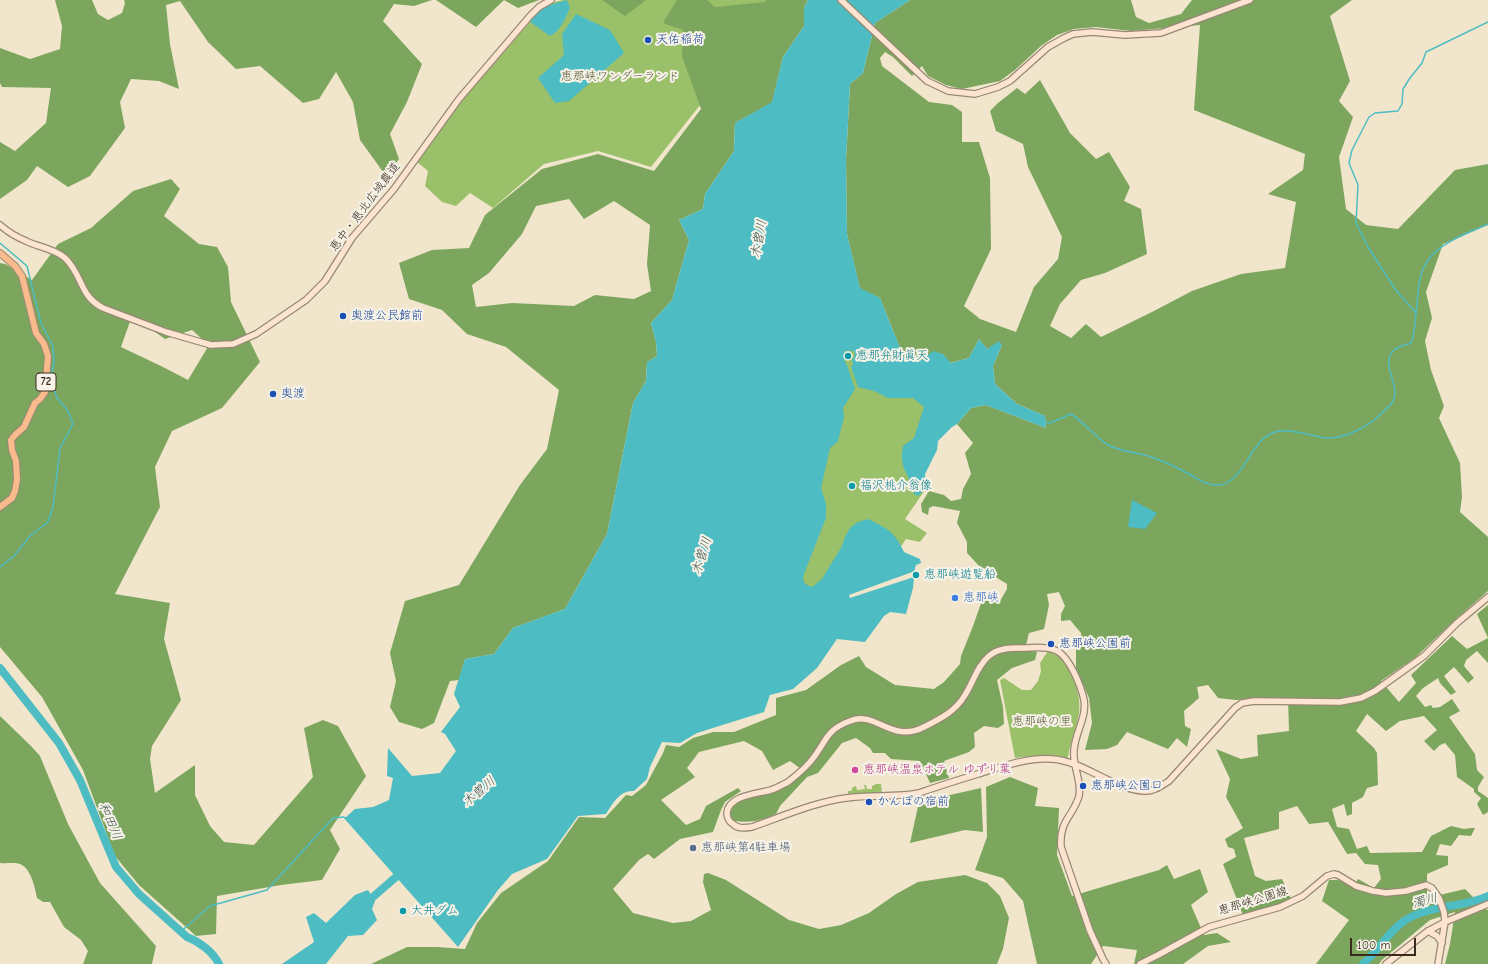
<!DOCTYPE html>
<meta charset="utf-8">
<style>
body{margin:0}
#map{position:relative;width:1488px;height:964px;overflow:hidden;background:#f1e6cc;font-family:"Comic Neue",sans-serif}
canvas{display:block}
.scale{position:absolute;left:1350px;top:938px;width:66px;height:18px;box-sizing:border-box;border:2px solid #3b2a1e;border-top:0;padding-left:5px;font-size:12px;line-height:14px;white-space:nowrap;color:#3b2a1e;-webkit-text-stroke:3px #f7f3e8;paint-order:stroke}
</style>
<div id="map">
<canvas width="1488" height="964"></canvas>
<div class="scale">100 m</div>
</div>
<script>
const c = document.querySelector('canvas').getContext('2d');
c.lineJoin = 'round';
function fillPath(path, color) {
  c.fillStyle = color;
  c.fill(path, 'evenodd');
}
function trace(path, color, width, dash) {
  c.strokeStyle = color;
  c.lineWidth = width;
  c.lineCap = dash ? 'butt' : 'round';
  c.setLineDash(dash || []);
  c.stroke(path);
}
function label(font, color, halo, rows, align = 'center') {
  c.font = font + ' "Comic Neue","Klee One",sans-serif';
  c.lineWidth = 4;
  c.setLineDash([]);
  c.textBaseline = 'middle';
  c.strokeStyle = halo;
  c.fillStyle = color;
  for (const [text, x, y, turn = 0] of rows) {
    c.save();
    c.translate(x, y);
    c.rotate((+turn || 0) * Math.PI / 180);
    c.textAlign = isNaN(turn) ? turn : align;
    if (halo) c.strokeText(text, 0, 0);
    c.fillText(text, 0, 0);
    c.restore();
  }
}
fillPath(new Path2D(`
 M563,0H771L772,14L651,167L598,151L544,164L493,208L470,193L456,206L442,202L425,186L428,171L417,162L464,98L543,7L550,3Z
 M836,345L859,346L932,404L908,467L925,490L905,519L927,533L920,542L906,539L900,548L818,593L796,585L814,489Z
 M1048,651C1052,653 1058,655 1062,658C1066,662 1069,671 1072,677C1088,711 1074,725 1068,757L1066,759C1049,754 1031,756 1015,758L1000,680L1004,678L1022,690H1031L1038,681L1041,671L1040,663Z
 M876,784H881L882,793L848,794V791H851L853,787L856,786L857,790L865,789L864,785H866L867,789H872V786Z`), '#9bc06a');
fillPath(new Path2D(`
 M55,0H92L98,14L108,20L122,13L125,3L124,0H432L414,6L394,4L383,21L422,64L407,102L390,134L399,159L386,176L360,140L353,102L336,72L319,99L303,103L260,66L236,69L208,42L180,1L166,5L170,44L179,89L159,81L131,79L120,102L125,128L90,176L68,187L37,166L27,180L0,199V142L15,151L46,123L51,88L2,87L0,83V48L30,59L60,49L62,26Z
 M436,0H539L518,8L504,0L476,27Z
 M602,0H646L625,16Z
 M677,0H707L715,7L765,2L766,0H808L804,8V26L783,57L772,103L735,123L734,151L705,194L703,209L679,220L689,240L672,300L651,323L656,342L657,356L647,362L646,381L633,403L607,534L565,609L513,628L494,654L465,659L459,680L450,681L434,723L422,729L399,722L390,707L396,681L390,653L405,601L459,585L520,485L547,449L559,390L506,347L467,334L442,310L409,299L399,263L432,250L469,248L485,215L542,169L598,154L654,171L701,109L682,56L683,30L663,23ZM569,199L584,219L614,201L650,225L647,264L651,291L634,299L595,295L574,306L512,303L476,307L472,285L489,273L522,234L536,206Z
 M910,0H1131L1136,17L1149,23L1181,14L1192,0H1352L1330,16L1350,81L1339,101L1353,117L1339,157L1346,209L1366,225L1398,229L1455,170L1488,164V225L1443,244L1426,292L1432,318L1425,341L1431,370L1444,406L1439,418L1460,463L1462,497L1460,512L1488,537V591L1457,618L1416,657L1381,681L1399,702L1416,683L1411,675L1452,636L1467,649L1488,638L1477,614L1488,605V663L1477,651L1466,660L1464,666L1474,678L1468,683L1454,667L1444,676L1456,692L1451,695L1440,683L1438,678L1423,688L1416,696L1425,707L1431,705L1433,708L1440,707L1452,699L1460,711L1449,717L1475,754L1477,770L1484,777L1478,787V791L1488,798V812L1483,815L1477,804L1481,798L1474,792V789L1457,777L1455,755L1445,743L1440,745L1434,751L1424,741L1437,730L1424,716L1400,721L1386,731L1367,714L1356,731L1374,748L1377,753L1378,785L1367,788L1363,797L1352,803V814L1347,816L1344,804L1332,809L1337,827L1349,829L1357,849L1367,846L1370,853L1422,852L1431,836L1451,826L1464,829L1471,828H1475L1471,836L1459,835L1451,846L1440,844L1436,855L1448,856V865L1427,874V898L1465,889L1485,909L1488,910V964H1445L1450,944L1455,912L1430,920L1382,960L1379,964H1316L1349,920L1322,901L1329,880H1338L1354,886L1358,879L1374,888L1381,879L1378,865L1365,864L1356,853L1347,854L1328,822L1309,824L1297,806L1279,812V829L1244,838L1255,876L1266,881L1282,879L1293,903L1243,915L1223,864L1236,857L1234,849L1228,847L1225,839L1243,828L1226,797L1230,779L1216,749L1241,759L1258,756L1257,735L1289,731L1288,698L1236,700L1218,698L1208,685L1197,687L1199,698L1184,711L1185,726L1191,729L1187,747L1177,738L1168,749L1127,732L1117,745L1107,749L1085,750L1092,723L1089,698L1076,668V650L1082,642L1081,633L1070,620L1061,621V614L1065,606L1059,592L1047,594L1049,605L1044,629L1029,633L1025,649L1037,652L1035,660L1012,668L997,680L1003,707L1004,724L998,728L984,726L974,733L975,747L969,752L944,761L949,778L930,783L920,761L891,759L885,753H873L870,748L856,738L842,743L818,773L807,777L780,806L776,814C761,821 751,823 734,821L730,815L733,806L744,798L777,791L787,785L804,771L790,761L773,770L762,751L744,741L699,752L687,768L695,777L661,800L686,825L700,819L706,806L738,788L741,791L725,802L721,810L713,832L680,839L654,859L648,854L639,860L613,889L633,913L673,923L691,921L711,910L703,882L704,874L708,873L726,880L789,920L819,929L841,925L869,913L896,894L918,882L965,875L987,883L1000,896L1009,918L1003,949L997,964H371L407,947H437L465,949L477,923L501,893L548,861L579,817L605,818L626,795L632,796L646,785L663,753L666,745L679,747L693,738L713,732H734L776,715V698L806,690L841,665L859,656L866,667L895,685L934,689L944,682L960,664L961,656L973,626L984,595L1000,601L1007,589V584L981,568L967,553V542L957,523L960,511L933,506L929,508L928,515L922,512L921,504L929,491L944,495L951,501L961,499L963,489L971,474L965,453L973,443L957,424L971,408L986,405L1046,428L1045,416L1017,404L995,384L993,366L1002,345L987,349L979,339L969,358L950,363L943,354L922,360L904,358L880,298L860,289L847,234L846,160L850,84L863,73L875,23ZM1200,25L1194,110L1305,154L1303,170L1268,194L1296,202L1285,268L1241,274L1192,291L1152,312L1101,337L1086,324L1071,338L1050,326L1060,304L1081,280L1105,273L1147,254L1141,209L1124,201L1130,187L1109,152L1096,159L1070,133L1040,80L1025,94L1017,88L998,103L990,111L996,131L1023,144L1028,167L1062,237L1058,259L1034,287L1016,332L980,319L964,306L991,249L990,178L979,142H962V112L952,105L929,102L882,66L880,58L885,52L893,57L912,76L922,66L928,76L946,85L962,89L1000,81L1015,70L1041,46L1057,35L1074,29L1096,27L1131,31Z
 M171,179L180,189L164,216L199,244L217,247L228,267L231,302L260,362L222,408L172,431L155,467L160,507L115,594L170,603L164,639L181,700L152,746L150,759L155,793L195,765V795L210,826L224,842L254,845L313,777L304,728L323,720L338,726L366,776L330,830L340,849L322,880L281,885L217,896L216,934L196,936L139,885L115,856L83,770L42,697L0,647V263L5,264L32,280L58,244L91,228L133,191ZM132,316L165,339L192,330L209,345L188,380L163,367L121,347Z
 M0,716L31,746L40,756L68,824L100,883L156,946L152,964H83L88,951L81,940L64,927L50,902H43L37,898C35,888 31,868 20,864C14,862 6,864 0,863Z
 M1010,777L1038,788L1035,806L1059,808L1057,855L1072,896L1159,870L1167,865L1174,879L1200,869L1208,892L1191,905L1204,935L1217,933L1231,942L1208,946L1183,964H1134L1137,950L1103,946L1091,964H1037L1023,901L1003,878L975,870L987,837L986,787Z
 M981,788L983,832L965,830L910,843L919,802Z`), '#7ca65e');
fillPath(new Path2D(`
 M567,0L570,8C565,19 561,30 550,36L529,21L543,7Z
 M808,0H910L875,23L863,73L850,84L846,160L847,234L860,288L880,298L904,358L922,360L933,351L943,354L951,363L969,358L979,339L987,349L999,341L1002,345L993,366L995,384L1017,404L1045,416L1046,428L986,405L971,408L957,424L952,427L938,441L937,450L925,474L926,488L918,496L914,494C911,473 898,471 903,446L914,438L924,407L913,398H888L874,391L858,387L851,367L853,365L852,360L854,357L855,352L853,351H845C843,356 844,361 847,365L855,389L843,408L844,417L838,441L830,448L821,488L826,504V518L804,574L803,579L805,584L812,587L822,579L842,546L845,537L850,528L858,522L868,519C888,529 895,532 904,552L920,559L921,563L916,565L915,568L913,588L906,614L890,612L884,616L865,642L837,639L817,668L793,689L770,695L764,712L697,733L680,743L662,742L650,767L647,779L634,791C620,790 613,803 606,814L578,816L547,859L512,874L498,890L458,947L343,817H346L355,809L373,807L389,800L393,778L387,776L388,748L412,776L440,773L456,751L445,734L441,732L460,707L454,694L465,659L494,654L513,628L565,609L607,534L633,403L646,381L647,362L657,356L656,342L651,323L672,300L689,240L679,220L703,209L705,194L734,151L735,123L772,102L783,57L804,26V8Z
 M576,14L610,30L624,53L569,101L555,103L538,78L564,55L562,34Z
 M1132,500L1157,513L1145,529L1128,527Z
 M368,890L375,901L372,909L377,920L363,935L348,936L326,964H282L314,942L306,917L314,913L326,923L355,895Z`), '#4ebcc3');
fillPath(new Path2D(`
 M915,571L914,577L850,598L849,595Z`), '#f1e6cc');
trace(new Path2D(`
 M0,243L27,266L41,323L53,346L54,362L51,379L57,398L68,411L73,424L60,448L53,507L48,522L30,536L14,556L0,567
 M1416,313L1395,289L1368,247L1356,223L1358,185L1349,163L1352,150L1369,117L1375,113L1398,111L1402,104L1403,89L1410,78L1422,63L1426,52L1488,22
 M1044,421L1050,423L1071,414C1085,423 1094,436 1108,445C1122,453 1142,452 1157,459C1167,463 1178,468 1187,473C1194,476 1201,482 1209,484C1217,486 1224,486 1231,480C1249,467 1254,435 1279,431C1295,429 1310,436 1326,438C1347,439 1371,425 1385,410C1387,408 1392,404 1393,401C1401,384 1379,364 1394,350C1398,346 1406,345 1411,343C1416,330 1415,317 1417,304C1418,296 1418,287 1420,279C1426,246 1462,236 1488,224
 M182,933H179L210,906L267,890L333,818L344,817`), '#4ebcc3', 1.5);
trace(new Path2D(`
 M0,668L59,743L80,780L116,867L139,894L187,937C200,942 213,952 219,964
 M366,903L404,870
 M1363,964C1379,950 1392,926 1411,917C1434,905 1465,907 1488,896`), '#4ebcc3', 8);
const secondary = new Path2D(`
 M841,0L927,81L948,91L975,94L998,87L1010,81L1048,47L1064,38L1073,34L1092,32L1125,35L1161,33L1250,0
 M0,225C8,232 16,237 26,241C38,247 55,249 65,258C83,275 79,296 103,308L166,332L211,345L233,344L256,334L306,300L325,281L352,238L394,189L459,99L530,16L539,7L551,0
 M1428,931L1437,936L1442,943
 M1106,964L1103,959L1090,931L1061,847C1059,820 1073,817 1079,796C1082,780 1072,766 1074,750C1075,733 1087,717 1084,700C1081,686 1069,655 1055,650C1045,646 1033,648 1023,648C1010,648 998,648 989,656C977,666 973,683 965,695C956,711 940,719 924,727C891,744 876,710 850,721C826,730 827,740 814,757C807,767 797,775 788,782C782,785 777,788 771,790C758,794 728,795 727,813C727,817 729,822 733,824C738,829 745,828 752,827C781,817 815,802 846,798C870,794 895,798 919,793C939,786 958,780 978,774C1001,767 1027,757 1052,759C1084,761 1112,789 1144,791C1153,792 1161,786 1169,781L1235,708L1242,703L1254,701L1340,702L1361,698L1375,691L1424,656L1457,623L1488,597
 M1140,964L1158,955L1209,927L1280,907L1303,896L1327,876L1334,874L1338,875L1356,886L1373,891L1386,893L1406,891L1423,886L1426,885L1432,888L1439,898L1444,912L1445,922L1438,964
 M1386,964L1428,931L1445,922L1488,904`);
const primary = new Path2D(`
 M0,253L15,266L22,276L36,333L44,344L48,356L45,392L40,399L35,403L24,427L15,435L11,440L12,450L16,461L17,480L15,491L12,498L0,507`);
trace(secondary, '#968875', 8);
trace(primary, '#968875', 8);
trace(secondary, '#fde4d1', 5.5);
trace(primary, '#fabb8c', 6);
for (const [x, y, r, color] of [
 [648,40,4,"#1a4fb4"],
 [343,316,4,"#1a4fb4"],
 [848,356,4,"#0f9aa8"],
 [273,394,4,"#1a4fb4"],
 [852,486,4,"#0f9aa8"],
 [916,575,4,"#0f9aa8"],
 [955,598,4,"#3f7fe0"],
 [1051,644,4,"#1a4fb4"],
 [855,770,4,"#d1479c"],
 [1083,786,4,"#1a4fb4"],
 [869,802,4,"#1a4fb4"],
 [693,848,4,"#5c6f8a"],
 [403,911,4,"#0f9aa8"]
]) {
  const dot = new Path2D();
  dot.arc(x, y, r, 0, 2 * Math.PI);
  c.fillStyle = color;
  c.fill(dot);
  trace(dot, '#f7f3e8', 1.5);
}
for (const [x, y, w] of [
 [46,382,20]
]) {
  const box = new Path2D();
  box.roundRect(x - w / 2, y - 9, w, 18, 3);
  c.fillStyle = '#f7f3e8';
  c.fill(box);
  trace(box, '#3b2a1e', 1);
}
label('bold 11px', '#3b2a1e', null, [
 ["72",46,382]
]);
label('12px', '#164399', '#f7f3e8', [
 ["天佑稲荷",656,40],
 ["奥渡公民館前",351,316],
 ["奥渡",281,394],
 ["恵那峡公園前",1059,644],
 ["恵那峡公園口",1091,786],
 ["かんぽの宿前",877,802]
], 'left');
label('12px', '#585735', '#f7f3e8', [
 ["恵那峡ワンダーランド",620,77],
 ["恵那峡の里",1042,722]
]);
label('12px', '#3b2a1e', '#f7f3e8', [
 ["恵中・恵北広域農道",365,207,-53],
 ["恵那峡公園線",1253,901,-17]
]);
label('12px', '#0d838f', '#f7f3e8', [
 ["恵那弁財眞天",856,356],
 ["福沢桃介翁像",860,486],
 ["恵那峡遊覧船",924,575],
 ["大井ダム",411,911]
], 'left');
label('12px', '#366cbe', '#f7f3e8', [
 ["恵那峡",963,598]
], 'left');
label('12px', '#b23c85', '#f7f3e8', [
 ["恵那峡温泉ホテル ゆずり葉",863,770]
], 'left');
label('12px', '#4e5e75', '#f7f3e8', [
 ["恵那峡第4駐車場",701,848]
], 'left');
label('italic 13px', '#415650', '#f7f3e8', [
 ["木曽川",759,239,-80],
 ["木曽川",702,556,-73],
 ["木曽川",479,792,-41],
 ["和田川",110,821,67],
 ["濁川",1425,901,-15]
]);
</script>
